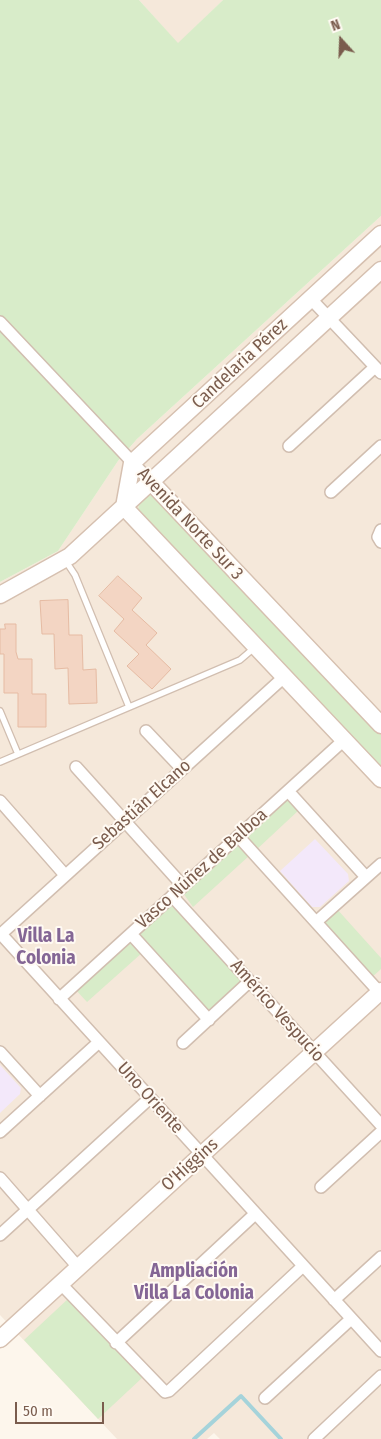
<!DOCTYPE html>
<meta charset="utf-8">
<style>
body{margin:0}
#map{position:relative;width:381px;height:1439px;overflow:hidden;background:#fdf6ec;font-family:"Fira Sans Condensed",sans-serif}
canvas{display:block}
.north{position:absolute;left:316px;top:15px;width:50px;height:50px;-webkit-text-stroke:4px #fffaf3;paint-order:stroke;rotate:340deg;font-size:14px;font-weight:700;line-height:20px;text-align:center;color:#7a5c4d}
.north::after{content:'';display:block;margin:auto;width:18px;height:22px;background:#7a5c4d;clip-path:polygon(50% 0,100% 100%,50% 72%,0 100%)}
.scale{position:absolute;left:15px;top:1402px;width:89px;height:22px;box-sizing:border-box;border:2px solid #7a5c4d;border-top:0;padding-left:6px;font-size:15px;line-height:18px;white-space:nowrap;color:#7a5c4d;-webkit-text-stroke:4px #fffaf3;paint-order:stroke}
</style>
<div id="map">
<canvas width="381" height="1439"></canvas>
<div class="north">N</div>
<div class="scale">50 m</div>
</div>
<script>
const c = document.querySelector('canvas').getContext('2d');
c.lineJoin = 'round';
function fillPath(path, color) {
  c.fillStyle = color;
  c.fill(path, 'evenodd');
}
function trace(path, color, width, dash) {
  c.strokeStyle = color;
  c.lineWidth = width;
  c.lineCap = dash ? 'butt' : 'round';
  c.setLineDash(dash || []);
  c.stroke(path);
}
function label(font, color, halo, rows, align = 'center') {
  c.font = font + ' "Fira Sans Condensed",sans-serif';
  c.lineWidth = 4;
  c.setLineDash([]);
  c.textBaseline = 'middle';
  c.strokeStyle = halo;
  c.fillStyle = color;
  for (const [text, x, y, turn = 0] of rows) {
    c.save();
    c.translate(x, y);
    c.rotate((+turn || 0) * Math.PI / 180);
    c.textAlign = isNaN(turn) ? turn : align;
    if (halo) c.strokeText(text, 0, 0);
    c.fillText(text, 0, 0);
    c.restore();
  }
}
fillPath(new Path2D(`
 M139,0H223L178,44Z
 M381,216V1439H220L214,1433L207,1439H117L0,1315V582L58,551L118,461L137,439Z`), '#f5e8da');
fillPath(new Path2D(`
 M315,839L348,874L349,881L320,907H312L280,871Z
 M0,1065L21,1088L20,1094L0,1113Z`), '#f3e8fa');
fillPath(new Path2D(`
 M0,0H139L178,43L223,0H381V216L137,439L118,461L58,551L0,582Z
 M147,495L154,496L160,500L381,733V770L138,511L139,503Z
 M288,799L300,809L255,851L245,838L247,833Z
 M238,844L250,855L193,907L183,893L234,845Z
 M171,905L241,979L242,982L210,1012L138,938V932Z
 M336,908L381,958V969L371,978L326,927L324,922Z
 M130,942H134L143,952L87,1002L75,989Z
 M69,1298L143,1377L98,1419L24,1340Z`), '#d8ecc9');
trace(new Path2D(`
 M194,1439L241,1396L281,1439`), '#a5d3da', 4);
const building = new Path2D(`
 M118,576L142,598L132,610L157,633L146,645L171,669L152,689L127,666L139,654L114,631L124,619L99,596Z
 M68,600L69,635H82L83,670L96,669L97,703L69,704L68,668L55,669L54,634H42L40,601Z
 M5,624H16V652L18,659H32V694H46V727H18V693H4V654H0V629H5Z`);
fillPath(building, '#f3d5c3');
trace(building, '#e6bba3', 1);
const lane = new Path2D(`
 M65,560L75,575L129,707
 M0,711L18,754
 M0,762L240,660L254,648`);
const street = new Path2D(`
 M311,299L381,373
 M0,322L151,482
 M289,446L375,367
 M331,492L381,446
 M381,530L378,537L381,542
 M146,731L182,769
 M76,767L183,886
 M288,791L366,877
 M0,801L65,875
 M238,836L381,994
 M172,896L381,1125
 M316,922L381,864
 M0,933L381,1351
 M1,934L284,677
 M131,934L209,1020
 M59,999L344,740
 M183,1043L250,981
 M0,1052L40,1096
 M0,1132L99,1042
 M0,1178L78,1267
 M321,1187L381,1132
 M0,1235L150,1098
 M60,1283L165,1392L169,1391L303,1266
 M334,1300L381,1257
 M116,1343L255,1214
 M265,1398L351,1319
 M314,1439L381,1376`);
const secondary = new Path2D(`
 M381,234L132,463L124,507L381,779
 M151,482L381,725
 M0,595L70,556L381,270
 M0,1339L381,991`);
trace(lane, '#d1beb0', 8);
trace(street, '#d1beb0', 14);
trace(secondary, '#d6c0b0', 19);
trace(lane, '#fff', 5.5);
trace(street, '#fff', 11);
trace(secondary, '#fff', 16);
label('18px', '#7a5c4d', '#fffaf3', [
 ["Candelaria Pérez",240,364,-43],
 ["Avenida Norte Sur 3",190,524,47],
 ["Sebastián Elcano",142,805,-42],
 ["Vasco Núñez de Balboa",202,869,-42],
 ["Américo Vespucio",277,1011,48],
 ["Uno Oriente",150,1098,48],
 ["O'Higgins",190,1165,-42]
]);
label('bold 19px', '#846695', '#fffaf3', [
 ["Villa La",46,937],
 ["Colonia",46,959],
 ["Ampliación",194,1272],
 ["Villa La Colonia",194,1294]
]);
</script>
